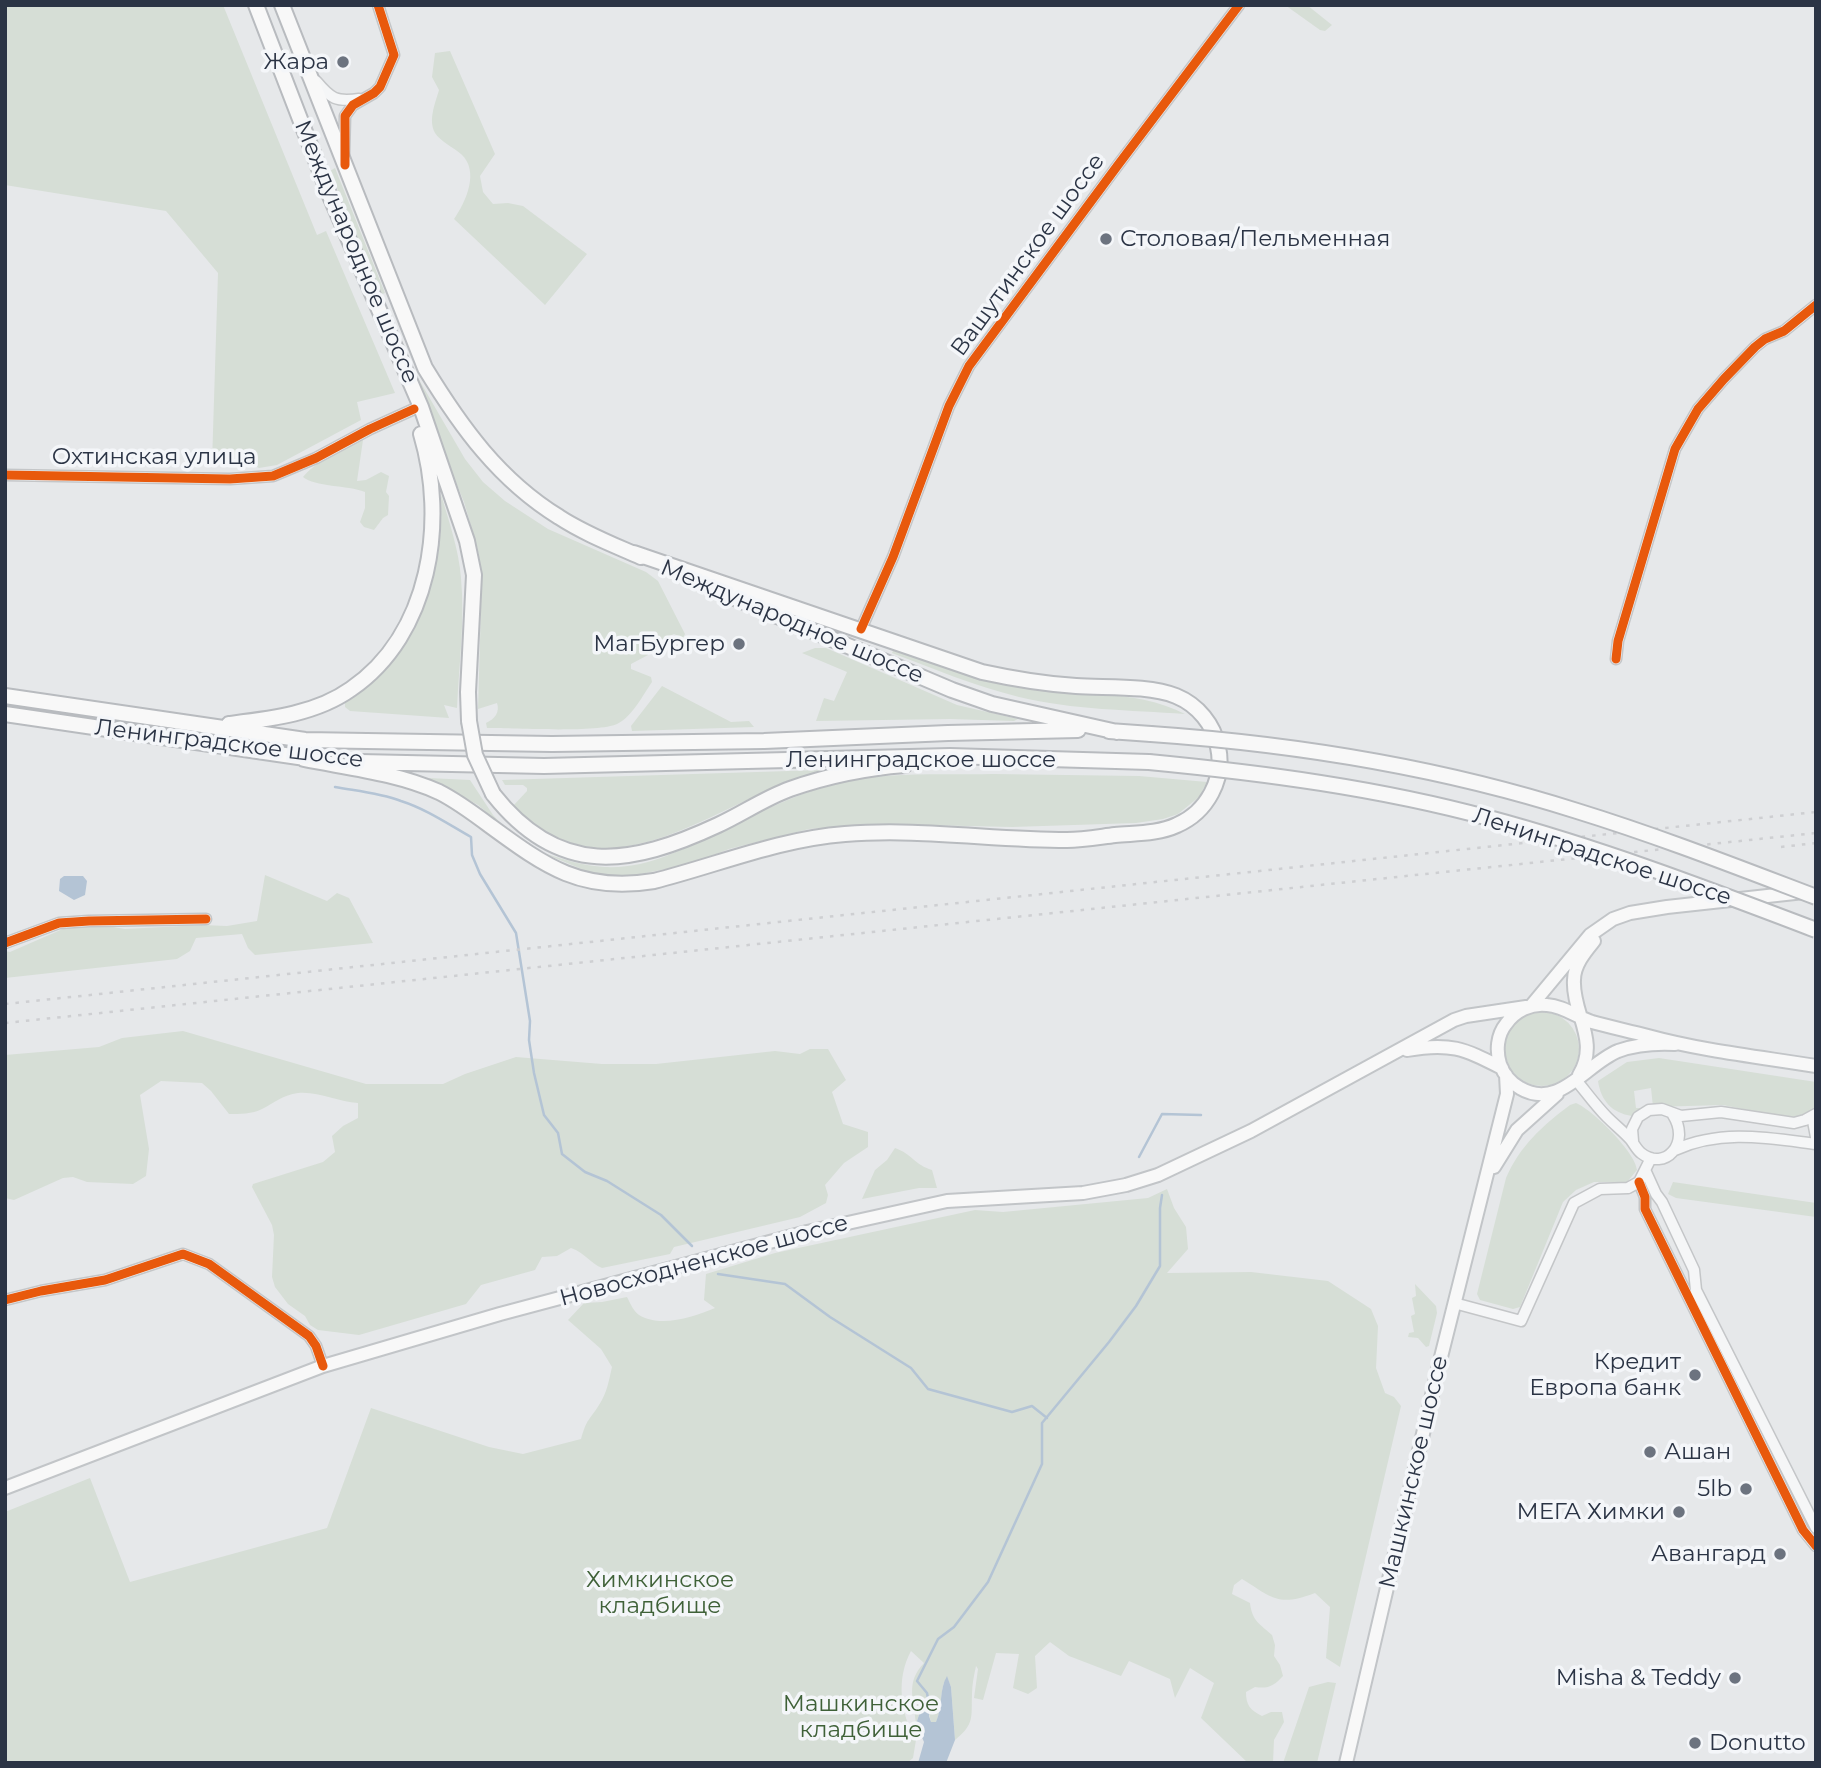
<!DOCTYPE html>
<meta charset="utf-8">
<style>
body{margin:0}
#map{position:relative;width:1821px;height:1768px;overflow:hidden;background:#e6e8ea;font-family:Montserrat,sans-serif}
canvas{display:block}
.frame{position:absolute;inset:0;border:7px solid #2b3445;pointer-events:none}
</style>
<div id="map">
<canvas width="1821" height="1768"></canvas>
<div class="frame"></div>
</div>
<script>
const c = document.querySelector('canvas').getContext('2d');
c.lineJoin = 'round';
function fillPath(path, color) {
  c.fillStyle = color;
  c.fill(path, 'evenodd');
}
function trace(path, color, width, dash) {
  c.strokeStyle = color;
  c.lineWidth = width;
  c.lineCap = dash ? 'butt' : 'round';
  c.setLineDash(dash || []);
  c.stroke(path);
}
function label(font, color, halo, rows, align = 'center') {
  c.font = font + ' Montserrat,sans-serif';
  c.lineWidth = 7;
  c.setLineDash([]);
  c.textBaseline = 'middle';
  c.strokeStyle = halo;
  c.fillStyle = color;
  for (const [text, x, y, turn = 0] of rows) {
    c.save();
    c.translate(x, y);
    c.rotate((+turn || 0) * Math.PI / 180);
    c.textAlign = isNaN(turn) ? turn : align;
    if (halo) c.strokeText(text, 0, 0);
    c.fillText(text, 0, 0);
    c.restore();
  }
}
fillPath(new Path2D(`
 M5,5H223L317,235L326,231L395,393L357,402L361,420L277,465L259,468L245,461L239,463H212L218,273L166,211L5,185Z
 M1285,5H1307L1332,25L1325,31L1320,30Z
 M450,51L495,154L480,176L483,192L493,204L508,203L523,206L587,254L545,305L454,219C466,202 480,171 461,154C453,147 441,142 435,133C428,120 435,104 439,90L432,77L435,53Z
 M335,168L385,293L380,295L330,171Z
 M418,378L465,459L483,482L505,501L548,529L646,572L658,581L685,634L683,638L674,634L645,647L648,655L631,664V669L651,677L652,682C643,695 632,717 617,724C597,733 514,728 487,728L486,723C495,719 500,712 497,703L478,709L482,573L477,546L464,502L415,382Z
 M363,440L357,481L366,480L381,472L389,476L386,492L389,496L388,515L383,518L374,530L364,527L360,522L365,508V492C347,485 315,487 303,477C312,465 348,442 363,440Z
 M441,494C449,522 459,550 461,578C465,621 459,665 457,708L444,705L449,718L350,711L345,707V700C356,691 369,683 379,673C428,628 444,558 441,494Z
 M815,648H826L957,705L1018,719L1014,721L950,719L816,721L824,698L834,701L847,672L802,653Z
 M894,648C934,663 974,680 1016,687C1072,696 1134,688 1185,714C1130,710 1073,710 1019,697C975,686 934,669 892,653Z
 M662,686L731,722L749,721L754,727L632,731L631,726Z
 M821,770V772C795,779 770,789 745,801C664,839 590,882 513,806L527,791V788L523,785H505L502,780Z
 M993,774L1139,776L1207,782L1199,797L1178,814L1163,819L1136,823L1012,827L876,824L809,829L729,849L691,864L636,875L612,876L591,873L543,853C563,859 583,866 605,867C648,869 683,849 720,831C757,813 794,795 833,784C884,771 941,775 993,774Z
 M428,778L470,780L493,815L506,829L478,805Z
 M265,875L327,901L337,893L349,898L373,943L255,955L248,948L242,934L196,938L190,951L177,959L5,978V951L10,952L65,928L80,926L96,924L125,929L202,925L227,926L257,921Z
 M1505 1049a37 37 0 1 1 74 0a37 37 0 1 1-74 0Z
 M183,1031L366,1084H443L465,1074L516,1057L602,1064H656L775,1051L800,1054L810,1049H828L846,1080L832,1092L843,1124L868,1132V1147L844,1163L825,1185L828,1195L826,1203L800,1217L674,1247L670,1254L602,1268C590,1263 585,1253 571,1248L557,1256L542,1257L535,1270L481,1285L466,1304L359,1335L318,1330L310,1325L305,1316L288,1304L275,1287L272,1277L274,1235L272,1225L252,1187L253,1184L323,1162L335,1152L332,1136L343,1126L358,1118V1103C338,1102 318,1091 298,1093C283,1095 274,1103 262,1109C252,1114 240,1114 229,1114L211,1091L202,1083L161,1081L140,1095L149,1149L146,1176L133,1184L87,1182L73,1177L63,1178L14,1200L5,1198V1055L99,1047L122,1038Z
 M1659,1058L1816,1082V1109L1798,1116L1782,1117L1723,1105L1653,1107L1651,1088L1634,1091L1636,1108H1646L1632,1116C1612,1113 1601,1101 1598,1081L1627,1062Z
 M1576,1103C1593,1110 1636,1153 1637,1170L1627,1182H1594L1576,1190L1563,1202L1520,1307L1513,1309L1480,1300L1477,1294L1506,1178C1520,1146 1542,1126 1570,1105Z
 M895,1148C912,1154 915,1165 932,1170L937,1188H919L862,1199L875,1170L887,1160Z
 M1673,1182L1816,1203V1217L1676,1198L1668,1194Z
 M1167,1189L1174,1208L1186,1227L1188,1249L1167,1273L1251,1272L1328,1281L1371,1309L1378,1326L1376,1368L1385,1393L1394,1397L1401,1406L1340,1667L1326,1658L1330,1607L1315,1593C1278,1607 1273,1598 1242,1579L1234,1585L1232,1594L1250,1603C1252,1621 1260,1624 1272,1635L1275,1645L1274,1656L1280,1665L1283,1676C1274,1686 1268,1689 1255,1687L1246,1692C1246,1705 1250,1710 1262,1716L1271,1712H1282L1284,1722L1274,1740L1273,1763H1248L1201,1718L1214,1683L1190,1668L1175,1698L1170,1679L1129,1661L1121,1676L1069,1656L1050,1642L1035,1656L1037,1688L1028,1694L1013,1688L1019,1654L996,1653L983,1700L974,1698L978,1669L976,1666C974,1675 972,1685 972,1694C971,1717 975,1724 955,1740L951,1687L947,1677C939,1689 943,1707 936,1722H931L928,1710L921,1709L916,1724C914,1699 905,1683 924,1663L911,1651C896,1678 900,1714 916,1740L913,1758L907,1763H5V1512L90,1478L130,1582L327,1528L371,1408L489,1447L523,1454L581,1439C587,1418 589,1421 599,1405C607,1393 609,1380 612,1367L601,1349L568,1320L584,1303L602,1302L627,1297C630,1303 634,1312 639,1315C660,1328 694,1317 715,1308L704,1300L706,1274L775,1253L975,1210L1003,1212L1148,1198Z
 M1415,1284L1436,1306L1437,1313L1429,1346L1426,1347L1418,1338L1408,1337L1409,1333L1414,1332L1411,1316L1415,1314L1412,1298L1416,1296Z
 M1328,1682L1336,1683L1317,1763H1283L1309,1687Z`), '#d6ded6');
fillPath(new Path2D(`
 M64,876H83L87,881L85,895L74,900L59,891L60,879Z
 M947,1676L951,1687L955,1740L946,1763H918L924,1742L916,1724L921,1709L930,1702L929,1716L931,1722H936C943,1706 939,1689 947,1676Z`), '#b4c4d5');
trace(new Path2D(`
 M335,787C357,791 380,793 401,801C426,809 448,824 471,837L472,855L480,874L516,933L530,1021L529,1040L534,1073L544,1115L558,1133L562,1154L585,1172L607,1181L661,1215L692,1246
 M1139,1157L1162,1114L1201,1115
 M718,1274L785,1284L830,1317L911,1368L928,1389L1012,1412L1032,1406L1047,1418
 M929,1704L927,1693L917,1681L938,1639L954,1627L988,1582L1042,1464V1423L1109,1342L1136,1306L1160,1266V1208L1162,1195`), '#b4c4d5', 2.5);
const minor = new Path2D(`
 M316,81C331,99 336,102 359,99
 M344,154L345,116L353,105L374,93L380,87L394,55L378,5
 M5,475L230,479L273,476L316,458L370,429L414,409
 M861,629L893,557L949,406L969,366L1118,165L1239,5
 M1616,659L1618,641L1675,449L1698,409L1724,379L1755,347L1765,339L1784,331L1816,305
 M5,943L59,923L89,921L206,919
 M1576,1080C1586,1092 1596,1106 1607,1117C1615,1125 1624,1132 1631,1140C1634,1144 1637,1150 1641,1153C1665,1172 1691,1143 1673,1115
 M1816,1117L1813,1121L1816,1137
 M1633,1141L1632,1129L1638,1117L1649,1110L1662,1109L1681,1116L1721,1112L1794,1123L1805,1120L1816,1114
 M1675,1150C1721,1129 1768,1138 1816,1144
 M1646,1172L1656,1194L1662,1202L1694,1270L1696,1290L1816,1528
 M1639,1182L1645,1197V1209L1803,1530L1816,1546
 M5,1300L41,1291L105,1280L183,1254L209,1264L309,1336L316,1346L323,1366
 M1454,1303L1521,1321L1574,1203L1600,1189L1628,1188L1639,1182L1651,1158`);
const major = new Path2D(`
 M1531,1006L1590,935L1613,919L1630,913L1667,907L1804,892
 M1675,1044C1655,1043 1637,1044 1618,1051C1586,1064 1559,1111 1520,1088C1511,1083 1504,1075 1500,1064C1496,1051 1497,1035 1506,1024C1515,1011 1531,1003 1547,1005C1563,1006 1577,1017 1592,1022C1610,1027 1629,1031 1648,1036C1703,1051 1760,1057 1816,1066
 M1407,1050C1451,1042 1464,1049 1502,1068
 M1579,1075C1600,1041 1572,1013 1574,980C1574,965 1585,952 1594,941
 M1494,1167L1517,1130L1557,1094
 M5,1488L323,1366L500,1314L807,1232L947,1201L1083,1193L1126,1185L1158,1175L1251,1131L1454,1020L1466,1016L1526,1007
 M1346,1763L1440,1361L1507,1094L1506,1075`);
const highway = new Path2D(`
 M256,5L327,189L421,407L467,541L474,575L468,692L469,721
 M282,5L425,368C461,427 499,480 559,517C585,534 614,545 641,557
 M730,596L952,690L992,704L1117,732
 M5,696L305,740L552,744L764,741L948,733L1078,730
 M5,714L312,759
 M229,724C270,719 316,714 351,689C431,634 447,521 421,434
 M1109,731L1151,734
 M304,759C349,768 397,773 439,792C457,801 473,813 489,825C545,866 581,893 654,881C717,865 779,839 845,834C919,828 993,840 1067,840C1083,840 1099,837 1115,835C1135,833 1158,834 1177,825C1207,812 1225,779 1218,747C1214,725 1198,705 1176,696C1149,685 1106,688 1076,686C1044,684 1014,679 982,672L634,553
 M360,762L544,766L950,756L1149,762
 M493,794C559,878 630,866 718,825C742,814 765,798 790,789C827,776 866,768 905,765`);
trace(minor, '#c4c6c8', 13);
trace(major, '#c2c5c8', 16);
trace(highway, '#b8bbbf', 18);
trace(minor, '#f5f6f7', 10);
trace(major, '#f8f8f8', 12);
trace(highway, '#f8f8f8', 14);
trace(new Path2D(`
 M1781,847L1816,843
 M5,1004L1816,812
 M5,1023L1816,833`), '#cecfd2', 2.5, [3.5, 7]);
const highwayBridge = new Path2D(`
 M469,721L475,755L493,794
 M1151,734C1295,744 1439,767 1577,811C1658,836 1737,867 1816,897
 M1149,762C1263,773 1378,788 1489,818C1601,848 1708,889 1816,930`);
trace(highwayBridge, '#b8bbbf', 18, []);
trace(highwayBridge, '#f8f8f8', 14);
trace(new Path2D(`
 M345,165V116L353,105L374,93L380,87L394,55L378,5
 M5,475L230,479L273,476L316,458L370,429L414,409
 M861,629L893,557L949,406L969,366L1118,165L1239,5
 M1616,659L1618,641L1675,449L1698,409L1724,379L1755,347L1765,339L1784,331L1816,305
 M5,943L59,923L89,921L206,919
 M1639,1182L1645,1197V1209L1803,1530L1816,1546
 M5,1300L41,1291L105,1280L183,1254L209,1264L309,1336L316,1346L323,1366`), '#e8590c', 9);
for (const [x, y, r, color] of [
 [343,62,7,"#6c737f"],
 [1106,239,7,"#6c737f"],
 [739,644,7,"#6c737f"],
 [1695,1375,7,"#6c737f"],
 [1650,1452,7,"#6c737f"],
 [1746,1489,7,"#6c737f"],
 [1679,1512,7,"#6c737f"],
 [1780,1554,7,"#6c737f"],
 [1735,1678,7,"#6c737f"],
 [1695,1743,7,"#6c737f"]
]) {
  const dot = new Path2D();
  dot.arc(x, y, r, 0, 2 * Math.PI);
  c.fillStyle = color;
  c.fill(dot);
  trace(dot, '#f4f6f9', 2.5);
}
label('23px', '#2b3445', '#f4f6f9', [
 ["Жара",329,62],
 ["Столовая/Пельменная",1120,239,"left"],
 ["МагБургер",725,644],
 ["Кредит",1681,1362],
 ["Европа банк",1681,1388],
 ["Ашан",1664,1452,"left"],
 ["5lb",1732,1489],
 ["МЕГА Химки",1665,1512],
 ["Авангард",1766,1554],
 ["Misha & Teddy",1721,1678],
 ["Donutto",1709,1743,"left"]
], 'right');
label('23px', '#2b3445', '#f4f6f9', [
 ["Международное шоссе",356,252,67],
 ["Вашутинское шоссе",1028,255,-54],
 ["Охтинская улица",154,457],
 ["Международное шоссе",792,622,23],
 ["Ленинградское шоссе",229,744,7],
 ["Ленинградское шоссе",921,760],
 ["Ленинградское шоссе",1602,857,18],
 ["Новосходненское шоссе",704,1261,-15],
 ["Машкинское шоссе",1414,1472,-77]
]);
label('23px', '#3f6138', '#f4f6f9', [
 ["Химкинское",660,1580],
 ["кладбище",660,1606],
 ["Машкинское",861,1704],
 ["кладбище",861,1730]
]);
</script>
